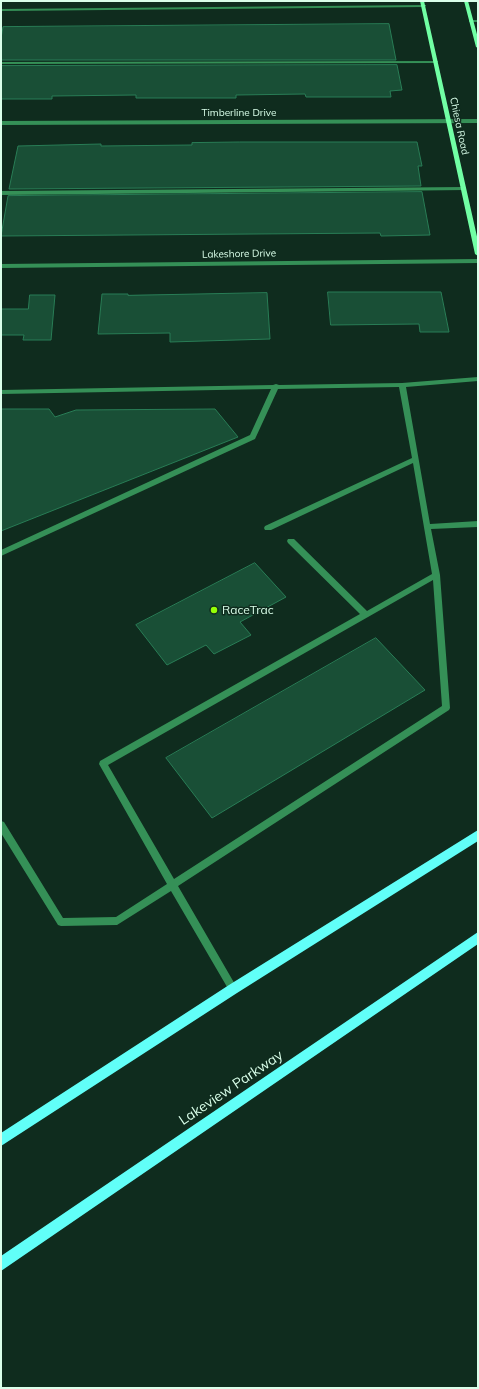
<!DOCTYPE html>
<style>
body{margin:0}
#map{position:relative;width:479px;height:1389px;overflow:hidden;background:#0f2c1e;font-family:Mulish,sans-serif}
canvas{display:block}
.frame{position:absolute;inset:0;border:2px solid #daffea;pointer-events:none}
</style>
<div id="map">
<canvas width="479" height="1389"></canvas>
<div class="frame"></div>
</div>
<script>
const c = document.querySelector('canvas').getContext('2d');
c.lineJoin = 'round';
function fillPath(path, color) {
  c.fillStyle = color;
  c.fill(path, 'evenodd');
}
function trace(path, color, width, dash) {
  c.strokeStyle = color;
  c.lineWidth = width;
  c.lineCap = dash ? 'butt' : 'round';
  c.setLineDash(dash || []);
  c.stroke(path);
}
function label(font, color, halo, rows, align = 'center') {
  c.font = font + ' Mulish,sans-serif';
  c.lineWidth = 3;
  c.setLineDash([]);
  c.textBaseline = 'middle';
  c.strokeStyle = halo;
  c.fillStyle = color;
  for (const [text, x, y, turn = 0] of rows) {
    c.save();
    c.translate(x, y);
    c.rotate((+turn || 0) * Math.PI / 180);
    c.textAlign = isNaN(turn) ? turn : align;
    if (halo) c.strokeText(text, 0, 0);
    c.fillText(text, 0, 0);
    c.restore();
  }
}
const building = new Path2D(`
 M389,24L396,60H1V38L3,27Z
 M397,65L402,90L390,91L391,97H306L305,94L236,95V98H136V95L52,96V99H1V66Z
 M240,142H417L422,166H418L421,186L9,189L18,146L101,144V146L192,145V143Z
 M422,192L430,235L381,236L380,233L1,236L8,196Z
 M328,292H441L449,332H420L419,324L331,325Z
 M267,293L270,339L170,342V333L98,334L102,294H128V295Z
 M30,295H55L51,340H23L24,335H1V309H28Z
 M1,409H49L55,417L76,410L215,409L238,437L1,531Z
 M255,563L286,597L240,622L251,635L214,654L206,645L167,665L136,625Z
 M376,638L425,690L212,818L166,758Z`);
fillPath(building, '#194f36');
trace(building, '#297d56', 1);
fillPath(new Path2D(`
 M438,61V62L436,63L1,64V62Z
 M464,187L466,188V190L1,195V191Z
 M478,377V381L406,387L430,524L478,521V527L431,529L440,575L450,708L449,710L178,886L236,986L238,989L236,992L233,994L230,992L171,891L117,925L61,926L58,925L1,833V821L4,822L63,918L116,917L167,884L99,764L100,761L360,614L288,543L287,541L288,539H294L367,611L432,574L413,463L271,530H265L264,528L265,526L412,458L399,387L278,389L255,439L1,556V550L250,435L271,389L1,394V390L273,385L276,384L279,385L402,383ZM433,580L442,706L174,879L108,765Z`), '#359057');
fillPath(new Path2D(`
 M426,5V6L424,7L1,11V9Z
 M469,20H478V22H469Z
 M478,119V123L1,125V121Z
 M478,259V263L1,268V264Z`), '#359057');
fillPath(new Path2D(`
 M420,1H424L478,241V256L475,254Z
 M464,1H468L478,38V48L476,47Z`), '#71ffa4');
fillPath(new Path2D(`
 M478,830V841L237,993L1,1146V1133L229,985Z
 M478,932V944L1,1271V1256Z`), '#61fff8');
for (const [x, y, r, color] of [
 [214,610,4,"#94ff06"]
]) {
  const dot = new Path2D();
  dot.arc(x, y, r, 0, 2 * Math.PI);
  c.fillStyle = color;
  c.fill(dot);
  trace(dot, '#0f2c1e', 1.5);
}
label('10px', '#daffea', '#0f2c1e', [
 ["Timberline Drive",239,113],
 ["Chiesa Road",459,126,78],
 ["Lakeshore Drive",239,254,-1]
]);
label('12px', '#daffea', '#0f2c1e', [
 ["RaceTrac",222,610]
], 'left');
label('14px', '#daffea', '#0f2c1e', [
 ["Lakeview Parkway",231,1088,-34]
]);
</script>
